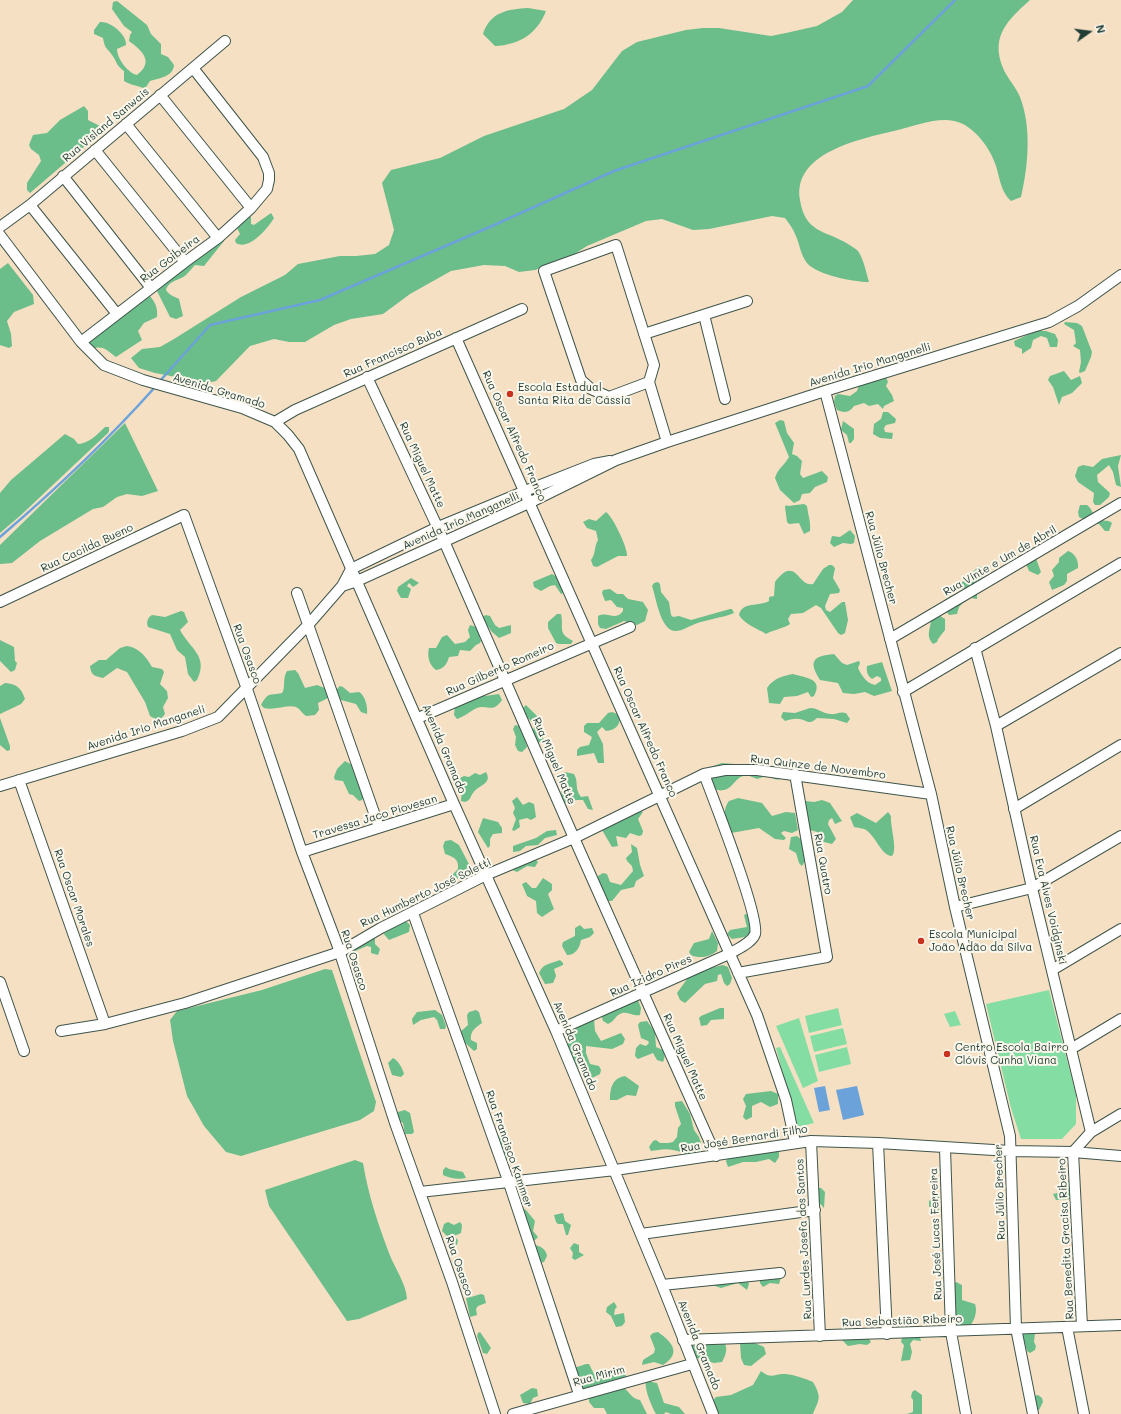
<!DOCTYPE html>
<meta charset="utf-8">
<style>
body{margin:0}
#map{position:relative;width:1121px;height:1414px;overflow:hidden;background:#f5e0c4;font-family:Mali,sans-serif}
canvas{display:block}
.north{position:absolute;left:1069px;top:12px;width:40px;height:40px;-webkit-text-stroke:3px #fbf7ec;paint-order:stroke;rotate:76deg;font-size:11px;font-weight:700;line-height:16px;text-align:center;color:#1f3d34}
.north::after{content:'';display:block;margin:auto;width:14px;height:18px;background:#1f3d34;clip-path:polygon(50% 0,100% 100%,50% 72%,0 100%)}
</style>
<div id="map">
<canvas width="1121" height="1414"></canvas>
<div class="north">N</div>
</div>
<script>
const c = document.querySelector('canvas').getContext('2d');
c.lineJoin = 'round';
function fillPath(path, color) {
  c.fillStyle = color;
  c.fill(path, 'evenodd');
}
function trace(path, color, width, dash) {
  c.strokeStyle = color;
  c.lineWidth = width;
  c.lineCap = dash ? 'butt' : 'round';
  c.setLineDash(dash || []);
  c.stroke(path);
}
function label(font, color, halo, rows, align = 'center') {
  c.font = font + ' Mali,sans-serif';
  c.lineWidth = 4;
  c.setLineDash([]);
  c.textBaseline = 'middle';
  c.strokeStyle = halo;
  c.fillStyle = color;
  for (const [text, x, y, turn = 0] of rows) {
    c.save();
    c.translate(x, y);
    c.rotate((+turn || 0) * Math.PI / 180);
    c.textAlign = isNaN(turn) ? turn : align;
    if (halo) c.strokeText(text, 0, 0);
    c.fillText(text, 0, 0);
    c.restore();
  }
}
fillPath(new Path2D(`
 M1049,990L1076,1095V1124L1062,1139H1021L1011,1108L986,1004Z
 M838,1008L842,1025L809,1033L805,1016Z
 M955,1011L961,1025L950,1027L944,1014Z
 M799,1018L818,1081L803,1088L776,1026Z
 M843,1028L847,1044L814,1052L810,1036Z
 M780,1047L814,1123L798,1127L776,1048Z
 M847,1047L851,1064L819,1072L815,1055Z`), '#84dea3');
fillPath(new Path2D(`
 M853,0H1030C1008,20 990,36 1003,68C1007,78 1016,87 1020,97C1032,128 1028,167 1021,197L1011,201C1001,192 1000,179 996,166C991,150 978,132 963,124C944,114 918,125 898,130C865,138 792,151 800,200C805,233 825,230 848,244C851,246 855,248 858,251C864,260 866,272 869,282C854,282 817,275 807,263C800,254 800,244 795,234C793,229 789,223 785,218L772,216L709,229L693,230L662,219L646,221L587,246L573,255L535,270L519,272L505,266L484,265L451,271L410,294L383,314L351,319L334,325L305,342H289L274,339L250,346L216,381L207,383L155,373L139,368L131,358L142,349L160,347L174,339L241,297L285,275L298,264L340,256H356L375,254L389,245L394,230L382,183L391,170L440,158L484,136L564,109L592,90L622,51L637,42L686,30L703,28H719L771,36L786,33L817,26L842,12Z
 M117,1L147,25L151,34L161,44V54L168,57L174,65C173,77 159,78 150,81L146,87L143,88C136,85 130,85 124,81V71C115,64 118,63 112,55C107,47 105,50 103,38L94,34V30L100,22C111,21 127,35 126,45L117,49C117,59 128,73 137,75C154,62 143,51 129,41L130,35L132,32L124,26L112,9L113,2Z
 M528,8L546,11C537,34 519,45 495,46L483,34C490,12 508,9 528,8Z
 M84,106L88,111V120L100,126L102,129L100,133L30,193L27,190V183L41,161L39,155L31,149L29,145L33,135L47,133L60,120Z
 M271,213L274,218C268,228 249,251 236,243L235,240L240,234L236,226L248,215L251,217V224L254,225Z
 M223,237L224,241L204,266L195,265C192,268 189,272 186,275C179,281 169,280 166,290C170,296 174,296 179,299L183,316L176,319L170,317L155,287Z
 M8,263L33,295L34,304L14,312L7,321L11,334L12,346L9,348L0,345V269Z
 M149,295C155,302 158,307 157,317L144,323L138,331L142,340L116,357C108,352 105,346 95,348L89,344V341Z
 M1065,322L1077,323L1082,326L1092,352L1091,357L1085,371L1080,373L1079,372L1081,362L1080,350L1073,346L1076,343L1074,330L1064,324Z
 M1036,331H1046L1055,334L1058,340L1057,347H1050L1047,338L1041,336L1033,340L1031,348L1022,354V349L1015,346L1014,341Z
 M1064,371L1071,380L1080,376L1082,383L1072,393L1062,397L1059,405L1053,387L1048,380L1050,376Z
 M885,375L888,382L886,386L892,395L894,401L884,406L883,409L878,404L869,406L864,403L854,406C849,413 845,413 837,410L834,402L835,396L838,394L850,396L857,391L859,385L874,381Z
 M883,412H888L896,419L895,423L886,425L884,428L885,432L893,433L892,439L880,438L873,434L874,424L881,419Z
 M780,420L784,421L787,433L794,443L792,454L797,456L802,461L800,474L803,478L822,471L828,477L827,482L815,487L810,493L802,494L800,500L794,503L780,490L775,478C778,468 784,466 789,457L775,423Z
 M843,421L854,429V439L851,443H849L847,435L841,430Z
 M125,423L158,491L142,496L127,494L117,497L103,507L93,509L40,541L12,563L0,564V545Z
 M105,427H109V431L108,433L21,515L0,533V493L11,480L65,434L74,439L78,444C88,444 98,434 105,427Z
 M1121,455L1118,466L1121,487L1116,485L1113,472L1109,465L1097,475L1098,482L1110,493L1109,497L1100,505H1095L1093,502L1094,493L1078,482L1075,476L1078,467L1083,465L1093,467L1102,459Z
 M804,504L807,506C808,515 811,522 810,531L804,534L799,523L789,524L787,522L785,507L786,505L788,506Z
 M1080,505H1087C1093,509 1092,516 1099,519C1104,522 1107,519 1112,523L1109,531H1105L1099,524H1093L1079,517L1078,512Z
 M606,512C613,517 628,548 627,556H618L597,567L593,566L591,560C596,553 594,547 598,540L596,531L587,528L583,522L589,519L596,521Z
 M850,530L855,536L854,543L851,544L843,543L834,547L830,543L832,536L840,537Z
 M1068,551C1075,553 1079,561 1078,568L1067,574V581L1064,585L1052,590L1049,582L1054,576L1052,570L1059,562V558Z
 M1035,556L1041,572L1038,575L1029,571L1026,564Z
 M829,565H832L835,568L833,578L840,590L839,593L830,594L825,606L826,610L830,612L842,602H845L848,620L845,633L841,635L838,633L821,608L816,605L803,613L791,614L788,619L790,624C785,628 773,630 766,634C757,628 745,625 739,615C742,601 759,607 769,601V597L774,596L775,582C796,554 798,588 813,584L823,569Z
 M979,566L982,568L985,574L980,580L982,583L977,594V599L971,598L963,603L959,607L957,614L949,615L946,611L945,600C950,595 963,592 971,588L960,589L958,586Z
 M552,574L560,579L563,593L561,594L555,585L550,586L541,591L534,587L533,582Z
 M411,578L419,583L413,587L409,583L407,586L411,589L408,598H401L397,591L398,587Z
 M658,582L660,584L661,592L669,602L671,615L673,617L679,616L691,620L730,609H732L734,613C722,618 708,619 695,624C689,626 683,631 675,631C660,630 656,597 652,586L654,583Z
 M610,589L617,594H623L628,599L643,602L648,610L645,621L637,625L624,621L606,629L600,628L598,624V616C608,611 615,622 623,611V608L617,607L611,600L605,601L602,593L603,590Z
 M181,611L184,612L188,622L180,630C190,649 209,656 197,680L194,682L188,674L185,657L177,650L170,634L148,627C146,622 148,617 152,615L165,617Z
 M557,614H561C564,628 557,633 573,641L571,644H559L556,643L548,628V622Z
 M937,614L945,619V630L938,639L937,642L933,644C925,635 931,629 931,619Z
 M486,615L490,616L495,625L499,628L511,625V633L499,638L491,631L482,617Z
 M470,625L476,627L481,641L480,643L476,645L470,651L460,650L458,656L449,657C447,664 444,669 436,670C429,665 427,656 429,648H436L442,637L447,635L455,644L465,642L470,637L468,630Z
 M0,640L14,647L15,661L17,663L15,670L11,672L0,661Z
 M127,646C140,648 146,657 152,667L162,669L164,672L160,684L167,691L168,698L163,707L165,714L159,721L150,716L145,702L127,672L117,668L103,678C94,676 91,675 90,666L99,660H106L120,648Z
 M834,654L842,663L847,665L859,661L860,663L858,668C862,676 866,683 875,685L881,681V678L877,676L872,679C868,676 866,672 867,666L882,662L892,691L874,696L865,692L854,694L843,693L838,683L820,680C808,661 813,656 834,654Z
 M295,670L298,673L305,688L317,685L327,689L328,698L318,703L319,710L315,715L306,716C303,714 301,711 299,709C292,702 276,711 264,708L261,705C269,691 269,696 282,693C286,688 282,679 287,671Z
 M793,674C805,678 824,678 814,696L811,697L808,692L797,696L784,697L780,704L769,703L767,688C774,678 782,676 793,674Z
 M5,683C16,684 21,687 25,699L21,704L0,714V686Z
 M340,686L343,687L350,693L359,692C365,695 368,707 367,714L361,712L356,704L341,700L336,690Z
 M480,694L485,696L499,694L502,700C492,714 489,704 477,708C470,711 464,717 457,719L454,715L455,706Z
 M526,705L540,719L539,728L544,740L542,743L536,741L532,733L535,725L527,717L523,708Z
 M810,708C818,708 822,713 830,714C836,715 840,711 846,713L850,719L847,723L834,719L817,718C808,726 808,720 799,719C794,718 789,720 785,721L781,717L783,712L795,713Z
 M612,712L617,714L620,717C620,726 615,730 606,731L602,727L597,732L603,744L604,763H598L594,753L577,756V750L580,747L589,745L592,737L584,732V726L587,723H599L608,713Z
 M0,718L10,746V750L7,751L0,745Z
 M515,725L519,726C523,731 525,740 527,747L522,752L518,751L515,745L516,737L513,729Z
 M345,761L354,766L364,797L362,800L359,801L353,795L349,794L343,781L335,780L334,777L337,769Z
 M722,763L771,767L775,766L783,769L784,778C778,780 774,781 769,775L757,779C754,778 751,776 748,776C733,774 734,796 714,789L707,772L710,767Z
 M486,772C493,784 478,785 473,793C470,797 471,800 465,802L461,801L462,787L460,778L464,776L469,777L475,773L480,775Z
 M565,772L574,774C579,782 574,788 581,797L588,796L593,810L588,809L583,800H577L565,803L562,801L560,774Z
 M517,797L523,805L529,802L534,804L536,817L531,820L527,818L519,820L520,827L514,831L512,830L516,819L513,813L515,808L512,801Z
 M738,798L762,803L772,816L786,812L795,813L798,830L792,833L784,831L781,833L786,838L784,840L775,839L759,828L731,833C726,822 721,812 729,801Z
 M822,800L830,803L842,821L835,824L832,818L829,820L828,824L836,839L832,844L824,842L817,832L810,830L802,803L805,801L814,802Z
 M637,810L643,812L638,819L643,831L642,835L639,836L630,833L626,838L616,836L618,846L612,847L602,830L603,827Z
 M888,812L891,816C890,826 898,850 892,856C881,855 877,838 866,830C863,828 857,828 854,827L850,817L857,813L876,823Z
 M483,818L498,822L502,828V833L493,834L490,839V846L488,848L478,832Z
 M556,830L557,835L545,838L538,845L526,846L520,851L513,852V846L536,838L547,831Z
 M797,836L803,841L805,861L802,866L799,863L796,853L789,849L791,837Z
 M451,840L459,845L472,870L469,875L453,880L451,876L458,869C459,859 454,857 445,854L443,846L445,841Z
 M631,844L637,848L640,865L644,876L636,881L634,887L621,890L612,901H606L598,880V876L603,873L607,874L610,882L621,885L633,871L632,866L627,861L626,858L632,852Z
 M534,858L538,862L535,867L527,866L517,872L510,869Z
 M543,878L552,884V890L548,894L554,909L542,917L537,913L536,901L527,896L522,884L526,882L532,888H536Z
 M746,914L750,916L751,933L745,937L732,939L727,934L730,930L747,927L744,915Z
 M404,922H407L410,925L409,932L389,940L382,932Z
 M580,925L584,929L592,928L594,933L590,937L581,940C580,947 576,955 567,955L562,946L563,942L575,936V928Z
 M712,931L718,943L717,951C710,957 699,959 691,955L689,952L694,943L709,939Z
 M373,936L375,938V944L380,949L378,955L371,953V947L367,946L353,952V949Z
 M560,960L563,963V965L554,969L556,976L553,983L545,984L539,973C543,963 551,964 560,960Z
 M723,965L728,967L732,978L730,984L727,986L724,983L721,974L718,975L717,981L705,984L685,1003L680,1000L677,993L690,975L706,969Z
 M325,969L332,970L376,1102L374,1111L360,1120L241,1156L226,1152L204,1126L195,1110L187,1096L173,1041L170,1020L177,1011L262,990Z
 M638,1000L641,1008L640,1015C633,1017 627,1010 620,1014C615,1016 615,1021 608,1024L603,1021L601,1014Z
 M720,1008H724V1019L711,1020L707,1025L701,1026L699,1018L701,1016Z
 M435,1010L442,1015L446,1026L445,1029H440L437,1020L434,1017L421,1020L413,1025L412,1019L417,1012Z
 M476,1010L479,1012L482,1023C475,1028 470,1031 471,1040L477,1043V1049L474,1051L462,1040L459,1033L468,1025L467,1015L469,1012Z
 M594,1019L595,1031L601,1041L621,1033L625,1039L623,1044L612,1049L586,1046V1053L590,1064L599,1066L601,1070L600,1074L590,1079C577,1071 565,1048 567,1033Z
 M647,1021L655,1032L656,1047L663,1050C665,1054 665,1058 663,1062L657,1060L653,1053L638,1059L635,1056L636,1048L640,1044L646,1046L649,1043L648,1041L641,1038L638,1025L640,1022Z
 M393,1058C398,1060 403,1069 404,1074L401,1077L392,1075L388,1063Z
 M625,1076L639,1086L636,1096L627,1095L617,1100H610C610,1089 612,1078 625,1076Z
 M771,1091L778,1094V1104L770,1107L761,1102L752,1106V1117L746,1120L743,1117L746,1106L743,1099L746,1094Z
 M682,1101L690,1114L694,1130L699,1137L701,1143L700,1153C682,1157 688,1153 673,1150C665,1148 658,1150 651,1151L649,1147L653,1141L656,1140L660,1143H668L673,1142L677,1137L678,1128L681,1124L675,1106V1102Z
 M405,1110L410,1113L414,1132L412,1134H405L403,1123L396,1117L398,1112Z
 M496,1134C506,1139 504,1141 506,1151C507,1155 508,1156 506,1161H504Z
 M779,1151V1157L775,1163L769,1159L756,1162H743L728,1167L726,1161L728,1157Z
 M355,1160L363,1163C368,1194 378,1224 389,1253C395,1269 406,1283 407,1299L359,1319L347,1321L269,1206L265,1190Z
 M446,1167L449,1169L463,1172L466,1178C459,1180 449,1178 443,1175V1170Z
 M1065,1181H1070V1199L1056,1200L1053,1194L1062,1192V1183Z
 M816,1188H821L825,1192L824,1208L813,1196Z
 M936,1195L939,1196L940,1205L938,1213L934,1214L929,1206V1201Z
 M522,1208L526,1210L535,1221L533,1231L538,1237L534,1241L531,1240Z
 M563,1213L565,1221L571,1225L568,1235H566L563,1224H558L556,1222L554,1215Z
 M448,1222L454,1225L460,1222L462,1225L461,1233L454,1236L458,1240L457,1245L452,1244L449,1238L442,1231L444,1224Z
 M574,1243L579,1245V1252L584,1255L575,1260L572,1258L573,1253L570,1248Z
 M533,1245C540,1245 546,1249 547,1256L544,1262L540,1263Z
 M782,1274L779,1284L770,1283L763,1287L760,1283V1278Z
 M745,1277L749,1284L747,1290L738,1283L721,1288L709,1284Z
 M956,1282L962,1285V1300L975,1304C978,1312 974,1323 967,1329L955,1326L952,1304L956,1301L953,1293L954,1284Z
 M481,1294L484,1295L486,1303L478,1306L476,1309L477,1315L470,1317L466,1298L469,1296L471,1297Z
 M614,1302L617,1307L615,1309L614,1315L624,1313L625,1322L622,1326L616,1327L611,1316L606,1312L607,1307Z
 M480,1332L491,1348L487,1354L483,1353L477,1336L478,1333Z
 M658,1332C672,1342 682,1353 663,1365L654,1362L642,1365L643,1360L654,1353L655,1349L650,1336L653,1333Z
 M1031,1332L1035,1333L1034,1342L1036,1346L1035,1350L1030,1353L1027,1351L1025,1344L1021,1342L1019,1334Z
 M920,1337L921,1341L913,1340L910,1344L912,1352L910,1360L901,1361L904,1345L901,1342L902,1338Z
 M841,1339H869L871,1342L867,1345L860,1344L848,1346Z
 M740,1343H755L764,1347L766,1354L751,1366L744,1365L741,1358Z
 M725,1344C728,1349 725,1357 722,1362L714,1363L694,1357L690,1346Z
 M586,1364H589L594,1374L615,1368L625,1374L627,1378L581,1389L574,1368Z
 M761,1371C772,1380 774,1373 785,1374C795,1375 804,1378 813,1382C822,1398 819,1399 813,1414H716L710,1404L716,1397L731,1395L753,1385Z
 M646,1381L657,1383L664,1403L679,1407L685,1414H671L666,1412L664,1414H656C652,1407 644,1389 646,1381Z
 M619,1386C630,1389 629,1398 640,1400L647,1414H607L604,1408H594L589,1402V1394Z
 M532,1388L537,1389L538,1396L533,1398L530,1404L523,1403L520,1395Z
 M915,1390L922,1395V1414H907L913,1412V1400L911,1397L912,1392Z
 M1038,1395L1042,1398L1043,1402L1039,1410H1035L1034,1396Z`), '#6bbd89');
fillPath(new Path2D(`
 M825,1086L830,1110L819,1112L814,1088Z
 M857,1086L864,1115L843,1120L836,1090Z`), '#6ca2da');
trace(new Path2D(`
 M159,382L210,325L320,300L492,226L614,171L868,86L955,0
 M0,537C55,490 108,440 156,386`), '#6ca2da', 2.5);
const minor = new Path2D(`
 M160,95L251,208
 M126,124L218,238
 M95,150L185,262
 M63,176L151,288
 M30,205L117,314
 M0,227L30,205L225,41
 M0,235L81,342L104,365L143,380L242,408L275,422L288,435L299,449L454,804L556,1031L662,1285L713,1414
 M704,315L725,399
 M644,334L747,301
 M456,338L757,1015L786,1100L795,1142
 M81,342L185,262L218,238L251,208L267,189L269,180V173L263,157L193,68
 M367,377L444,541L574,838L716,1156
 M649,382L609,397L591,389L581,380L544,271L616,245L654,365L649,382L667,442
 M825,391L931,794L955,907L1010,1136L1016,1328L1033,1414
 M275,422L295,410L522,309
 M342,586L357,581L531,502L616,460L667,442L825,391L1049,322L1078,306L1121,275
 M297,593L379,827
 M0,602L184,515L247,689L302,852L337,944L395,1123L452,1282L495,1414
 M890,639L1121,503
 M975,648L996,726L1032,888L1091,1132L1073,1152L1082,1326
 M903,692L1121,563
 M418,718L630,627
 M996,726L1121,653
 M19,780L105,1024
 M0,786L182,731L218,717L309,624L342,586L351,569L438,527L525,491L594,464L610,461
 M1014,809L1121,745
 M302,852L454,804
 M955,907L1032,888L1121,836
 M413,913L509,1183L579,1394
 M1052,970L1121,929
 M738,973L827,957L795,774
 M0,982L24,1051
 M61,1031L105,1024L185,1003L340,952L381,928L486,875L574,838L704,774L725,770H757L931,794
 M556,1031L729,954C737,949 752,943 755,934C760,917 713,798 704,774
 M1071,1049L1121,1019
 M1091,1132L1121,1114
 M811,1141L820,1336
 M878,1143L887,1334
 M945,1148L951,1332L966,1414
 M420,1192L615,1170L811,1141L878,1143L1010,1151L1073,1152L1121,1156
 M641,1234L815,1210
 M662,1285L780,1273
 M1067,1327L1084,1414
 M683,1340L1121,1325
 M513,1414L692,1364`);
trace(minor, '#3f554a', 12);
trace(minor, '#fff', 10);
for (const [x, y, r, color] of [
 [510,394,4,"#c8321e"],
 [921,941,4,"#c8321e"],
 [947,1054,4,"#c8321e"]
]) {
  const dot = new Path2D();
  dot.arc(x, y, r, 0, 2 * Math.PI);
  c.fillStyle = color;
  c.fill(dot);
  trace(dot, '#fbf7ec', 1.5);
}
label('11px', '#1f3d34', '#fbf7ec', [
 ["Rua Visland Sanwais",106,125,-40],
 ["Rua Goibeira",170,259,-37],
 ["Rua Francisco Buba",393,353,-24],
 ["Avenida Irio Manganelli",870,365,-17],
 ["Avenida Gramado",219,391,17],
 ["Rua Oscar Alfredo Franco",514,436,66],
 ["Rua Miguel Matte",422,465,65],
 ["Avenida Irio Manganelli",461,521,-24],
 ["Rua Cacilda Bueno",87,548,-25],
 ["Rua Júlio Brecher",881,558,75],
 ["Rua Vinte e Um de Abril",1000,561,-30],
 ["Rua Osasco",247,654,70],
 ["Rua Gilberto Romeiro",500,669,-24],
 ["Avenida Irio Manganeli",146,728,-18],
 ["Rua Oscar Alfredo Franco",645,732,66],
 ["Avenida Gramado",444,749,67],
 ["Rua Miguel Matte",554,761,67],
 ["Rua Quinze de Novembro",818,767,7],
 ["Travessa Jaco Piovesan",375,817,-17],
 ["Rua Quatro",823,864,80],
 ["Rua Júlio Brecher",960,873,77],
 ["Rua Humberto José Soletti",426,893,-26],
 ["Rua Oscar Morales",74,898,71],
 ["Rua Eva Alves Voidginski",1048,900,77],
 ["Rua Osasco",354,960,72],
 ["Rua Izidro Pires",651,976,-24],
 ["Avenida Gramado",575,1046,67],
 ["Rua Miguel Matte",685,1057,66],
 ["Rua José Bernardi Filho",744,1139,-9],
 ["Rua Francisco Kammer",509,1149,71],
 ["Rua Júlio Brecher",1000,1192,-92],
 ["Rua José Lucas Ferreira",936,1234,-92],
 ["Rua Lurdes Josefa dos Santos",804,1239,-93],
 ["Rua Benedita Gracisa Ribeiro",1066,1239,-93],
 ["Rua Osasco",459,1266,71],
 ["Rua Sebastião Ribeiro",902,1321,-2],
 ["Avenida Gramado",699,1345,68],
 ["Rua Mirim",599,1376,-15]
]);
label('11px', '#1f3d34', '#fbf7ec', [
 ["Escola Estadual",518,388],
 ["Santa Rita de Cássia",518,401],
 ["Escola Municipal",929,935],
 ["João Adão da Silva",929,948],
 ["Centro Escola Bairro",955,1048],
 ["Clóvis Cunha Viana",955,1061]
], 'left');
</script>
